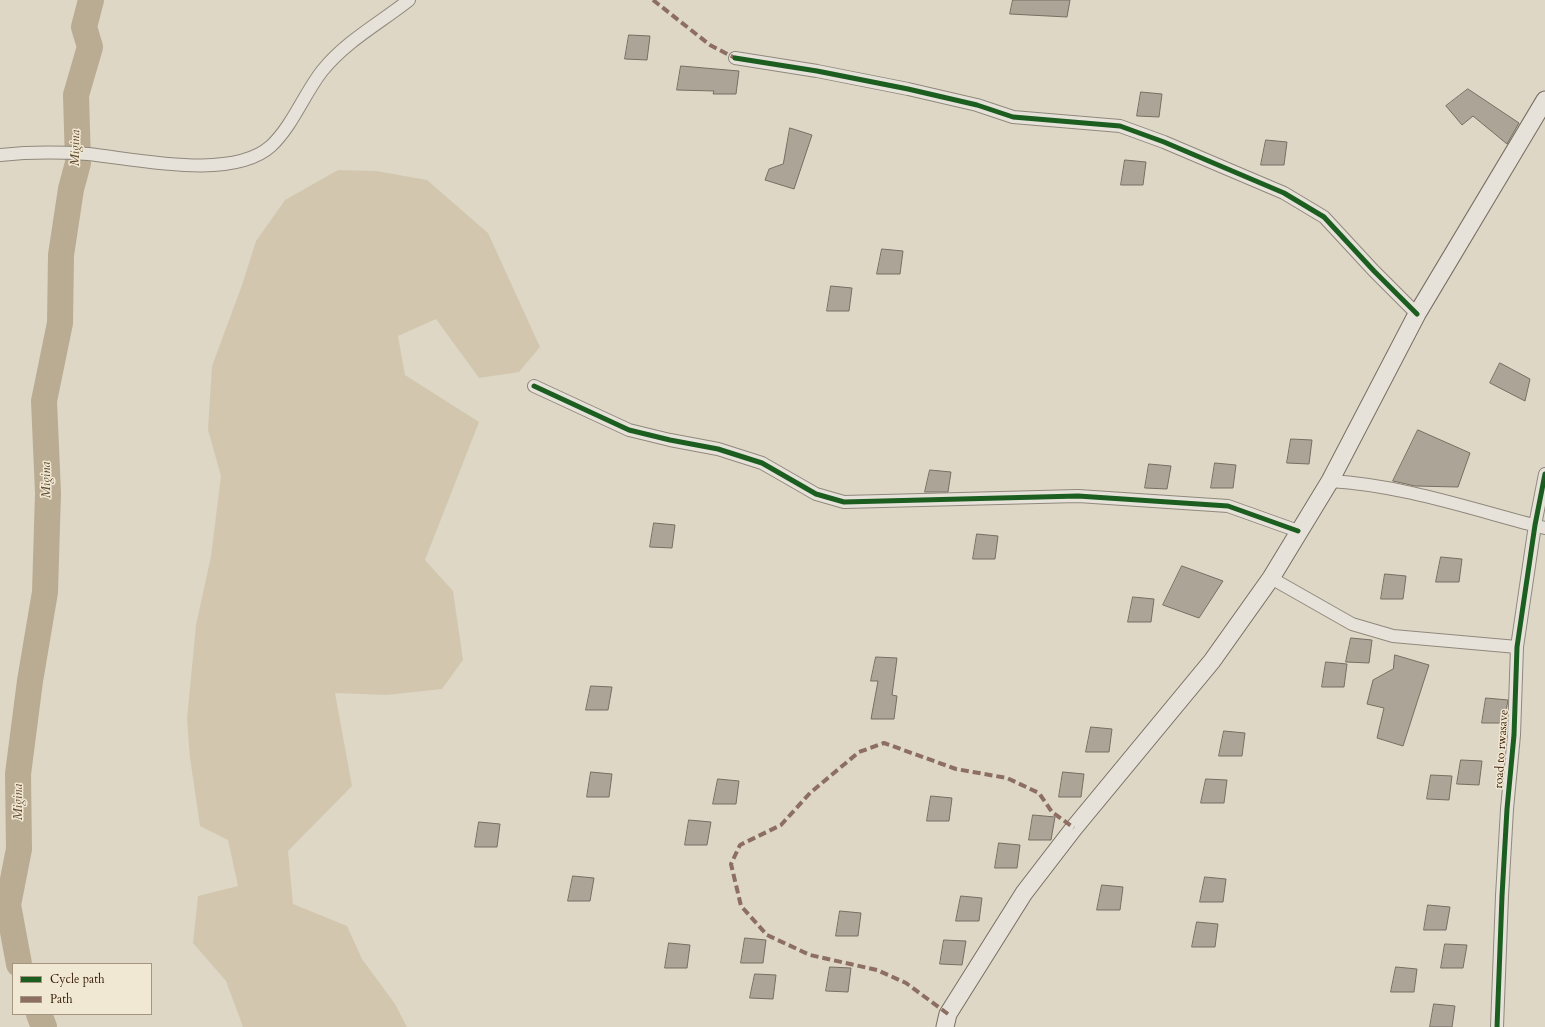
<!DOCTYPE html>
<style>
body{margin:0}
#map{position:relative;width:1545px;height:1027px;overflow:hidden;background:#ded7c6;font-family:Cardo,serif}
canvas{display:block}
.legend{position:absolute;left:12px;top:963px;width:140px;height:52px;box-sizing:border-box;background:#f0e8d3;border:1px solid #a5957f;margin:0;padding:5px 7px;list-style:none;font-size:12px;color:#341800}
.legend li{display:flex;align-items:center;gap:8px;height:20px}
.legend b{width:20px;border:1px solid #a5957f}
</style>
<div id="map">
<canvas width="1545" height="1027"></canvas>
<ul class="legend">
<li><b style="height:5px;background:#1b5e20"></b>Cycle path</li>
<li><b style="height:5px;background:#8d6e63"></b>Path</li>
</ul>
</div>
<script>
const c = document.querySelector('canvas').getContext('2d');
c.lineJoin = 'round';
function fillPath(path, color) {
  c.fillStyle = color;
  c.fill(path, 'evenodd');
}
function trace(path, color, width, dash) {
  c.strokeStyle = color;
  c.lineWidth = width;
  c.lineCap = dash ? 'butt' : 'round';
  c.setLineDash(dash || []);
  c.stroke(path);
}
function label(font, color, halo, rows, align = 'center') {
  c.font = font + ' Cardo,serif';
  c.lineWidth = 3;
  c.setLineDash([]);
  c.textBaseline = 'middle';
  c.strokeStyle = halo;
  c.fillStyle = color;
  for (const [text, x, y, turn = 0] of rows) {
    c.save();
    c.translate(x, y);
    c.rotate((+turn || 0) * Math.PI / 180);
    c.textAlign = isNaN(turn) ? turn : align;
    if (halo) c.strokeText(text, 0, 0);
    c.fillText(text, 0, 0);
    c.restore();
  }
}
fillPath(new Path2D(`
 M338,170L376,171L427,180L488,233L540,347L519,372L479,378L436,319L398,336L405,375L479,422L425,560L453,591L463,660L442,689L386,695L335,693L352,786L288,851L293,904L347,926L362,959L395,1004L407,1027H243L226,981L193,943L198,896L238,886L228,840L200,826L190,758L187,719L196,625L211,556L221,476L208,430L212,366L242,285L256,241L285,200Z`), '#d2c7ae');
trace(new Path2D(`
 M19,964L8,905L19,849L18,774L30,681L45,592L48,493L44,401L60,323L61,255L71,189L78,163L76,95L90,47L84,27L91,0
 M39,1014L44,1027`), '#baac92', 26);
const building = new Path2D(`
 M1013,0H1070L1067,17L1010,14Z
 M629,35L650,36L647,60L625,59Z
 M681,66L739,71L736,94H713L714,91L677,90Z
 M1468,89L1519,123L1507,144L1473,116L1462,125L1446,106Z
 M1141,92L1162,94L1159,117L1137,116Z
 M790,128L812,135L794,189L765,180L769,169L783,164Z
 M1266,140L1287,142L1284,165H1261Z
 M1125,160L1146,162L1143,185H1121Z
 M882,249L903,251L900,274H877Z
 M831,286L852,288L849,311H827Z
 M1500,363L1530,379L1525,401L1490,383Z
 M1418,430L1470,453L1458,487L1415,486L1393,481Z
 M1291,439L1312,440L1309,464L1287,463Z
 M1215,463L1236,465L1233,488H1211Z
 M1149,464L1171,466L1167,489L1145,488Z
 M930,470L951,472L948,492H925Z
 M654,523L675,525L672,548L650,547Z
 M977,534L998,536L995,559H973Z
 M1441,557L1462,559L1459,582H1436Z
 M1182,566L1223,581L1199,618L1163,605Z
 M1385,574L1406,576L1403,599H1381Z
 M1133,597L1154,599L1151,622H1128Z
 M1351,638L1372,640L1369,663L1346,662Z
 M1395,655L1429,665L1403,746L1377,738L1384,708L1367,704L1373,680L1393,669Z
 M876,657L897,658L892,695L897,696L894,719H871L878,681H871Z
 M1326,662L1347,664L1344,687H1322Z
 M591,686L612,687L608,710H586Z
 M1486,698L1508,700L1504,723H1482Z
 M1091,727L1112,729L1109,752H1086Z
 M1224,731L1245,733L1242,756H1219Z
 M1461,760L1482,761L1479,785L1457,784Z
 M591,772L612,774L609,797H587Z
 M1063,772L1084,774L1081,797H1059Z
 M1431,775L1452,776L1449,800L1427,799Z
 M718,779L739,781L736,804H713Z
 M1206,779L1227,780L1224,803H1201Z
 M931,796L952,798L949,821H927Z
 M1033,815L1055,817L1051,840H1029Z
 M689,820L711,822L707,845H685Z
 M479,822L500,824L497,847H475Z
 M999,843L1020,845L1017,868H995Z
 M573,876L594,878L590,901H568Z
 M1205,877L1226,879L1223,902H1200Z
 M1102,885L1123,887L1120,910H1097Z
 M961,896L982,898L979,921H956Z
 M1428,905L1450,907L1446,930H1424Z
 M840,911L861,913L858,936H836Z
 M1197,922L1218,924L1215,947H1192Z
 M745,938L766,940L763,963H741Z
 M944,940L966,941L962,965L940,964Z
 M669,943L690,945L687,968H665Z
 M1445,944L1467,945L1463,968H1441Z
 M830,967L851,968L848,992L826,991Z
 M1396,967L1417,969L1414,992H1391Z
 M755,974L776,975L773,999L750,998Z
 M1434,1004L1455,1006L1452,1027H1430Z`);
fillPath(building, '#aba497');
trace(building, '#776e62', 1);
const minor = new Path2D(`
 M735,58L817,71L908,89L977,105L1013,117L1120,126L1164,142L1284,193L1324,217L1374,271L1417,314
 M0,155C29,152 59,152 88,154C137,159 232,181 271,146C293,125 304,94 322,71C346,41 380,23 409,0
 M534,386L629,430L670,440L718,449L762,463L816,494L844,502L1078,496L1228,506L1298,531
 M1330,481C1403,485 1474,510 1545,528
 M1271,578L1352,624L1393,636L1517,647
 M1497,1027L1502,896L1507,809L1514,735L1517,647L1535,525L1545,474`);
const secondary = new Path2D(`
 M945,1027L948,1014L1024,893L1074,828L1212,661L1271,578L1330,481L1417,314L1545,100`);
trace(minor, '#90887c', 14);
trace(secondary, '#776e62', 19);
trace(minor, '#e6e2d9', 12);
trace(secondary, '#e6e2d9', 17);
trace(new Path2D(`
 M653,0L710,45L735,58
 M948,1014L906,983L877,970L810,955L767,935L741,906L731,864L740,845L781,825L810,793L859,752L884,743L956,769L1007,778L1039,793L1052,812L1074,828`), '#8d6e63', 4, [8, 4]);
trace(new Path2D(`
 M735,58L817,71L908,89L977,105L1013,117L1120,126L1164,142L1284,193L1324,217L1374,271L1417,314
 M534,386L629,430L670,440L718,449L762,463L816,494L844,502L1078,496L1228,506L1298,531
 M1497,1027L1502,896L1507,809L1514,735L1517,647L1535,525L1545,474`), '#1b5e20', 5);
label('12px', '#341800', '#f0e8d3', [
 ["road to rwasave",1502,749,-86]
]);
label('italic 13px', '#644c31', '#f0e8d3', [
 ["Migina",76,148,-89],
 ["Migina",47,480,-91],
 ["Migina",19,802,-90]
]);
</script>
